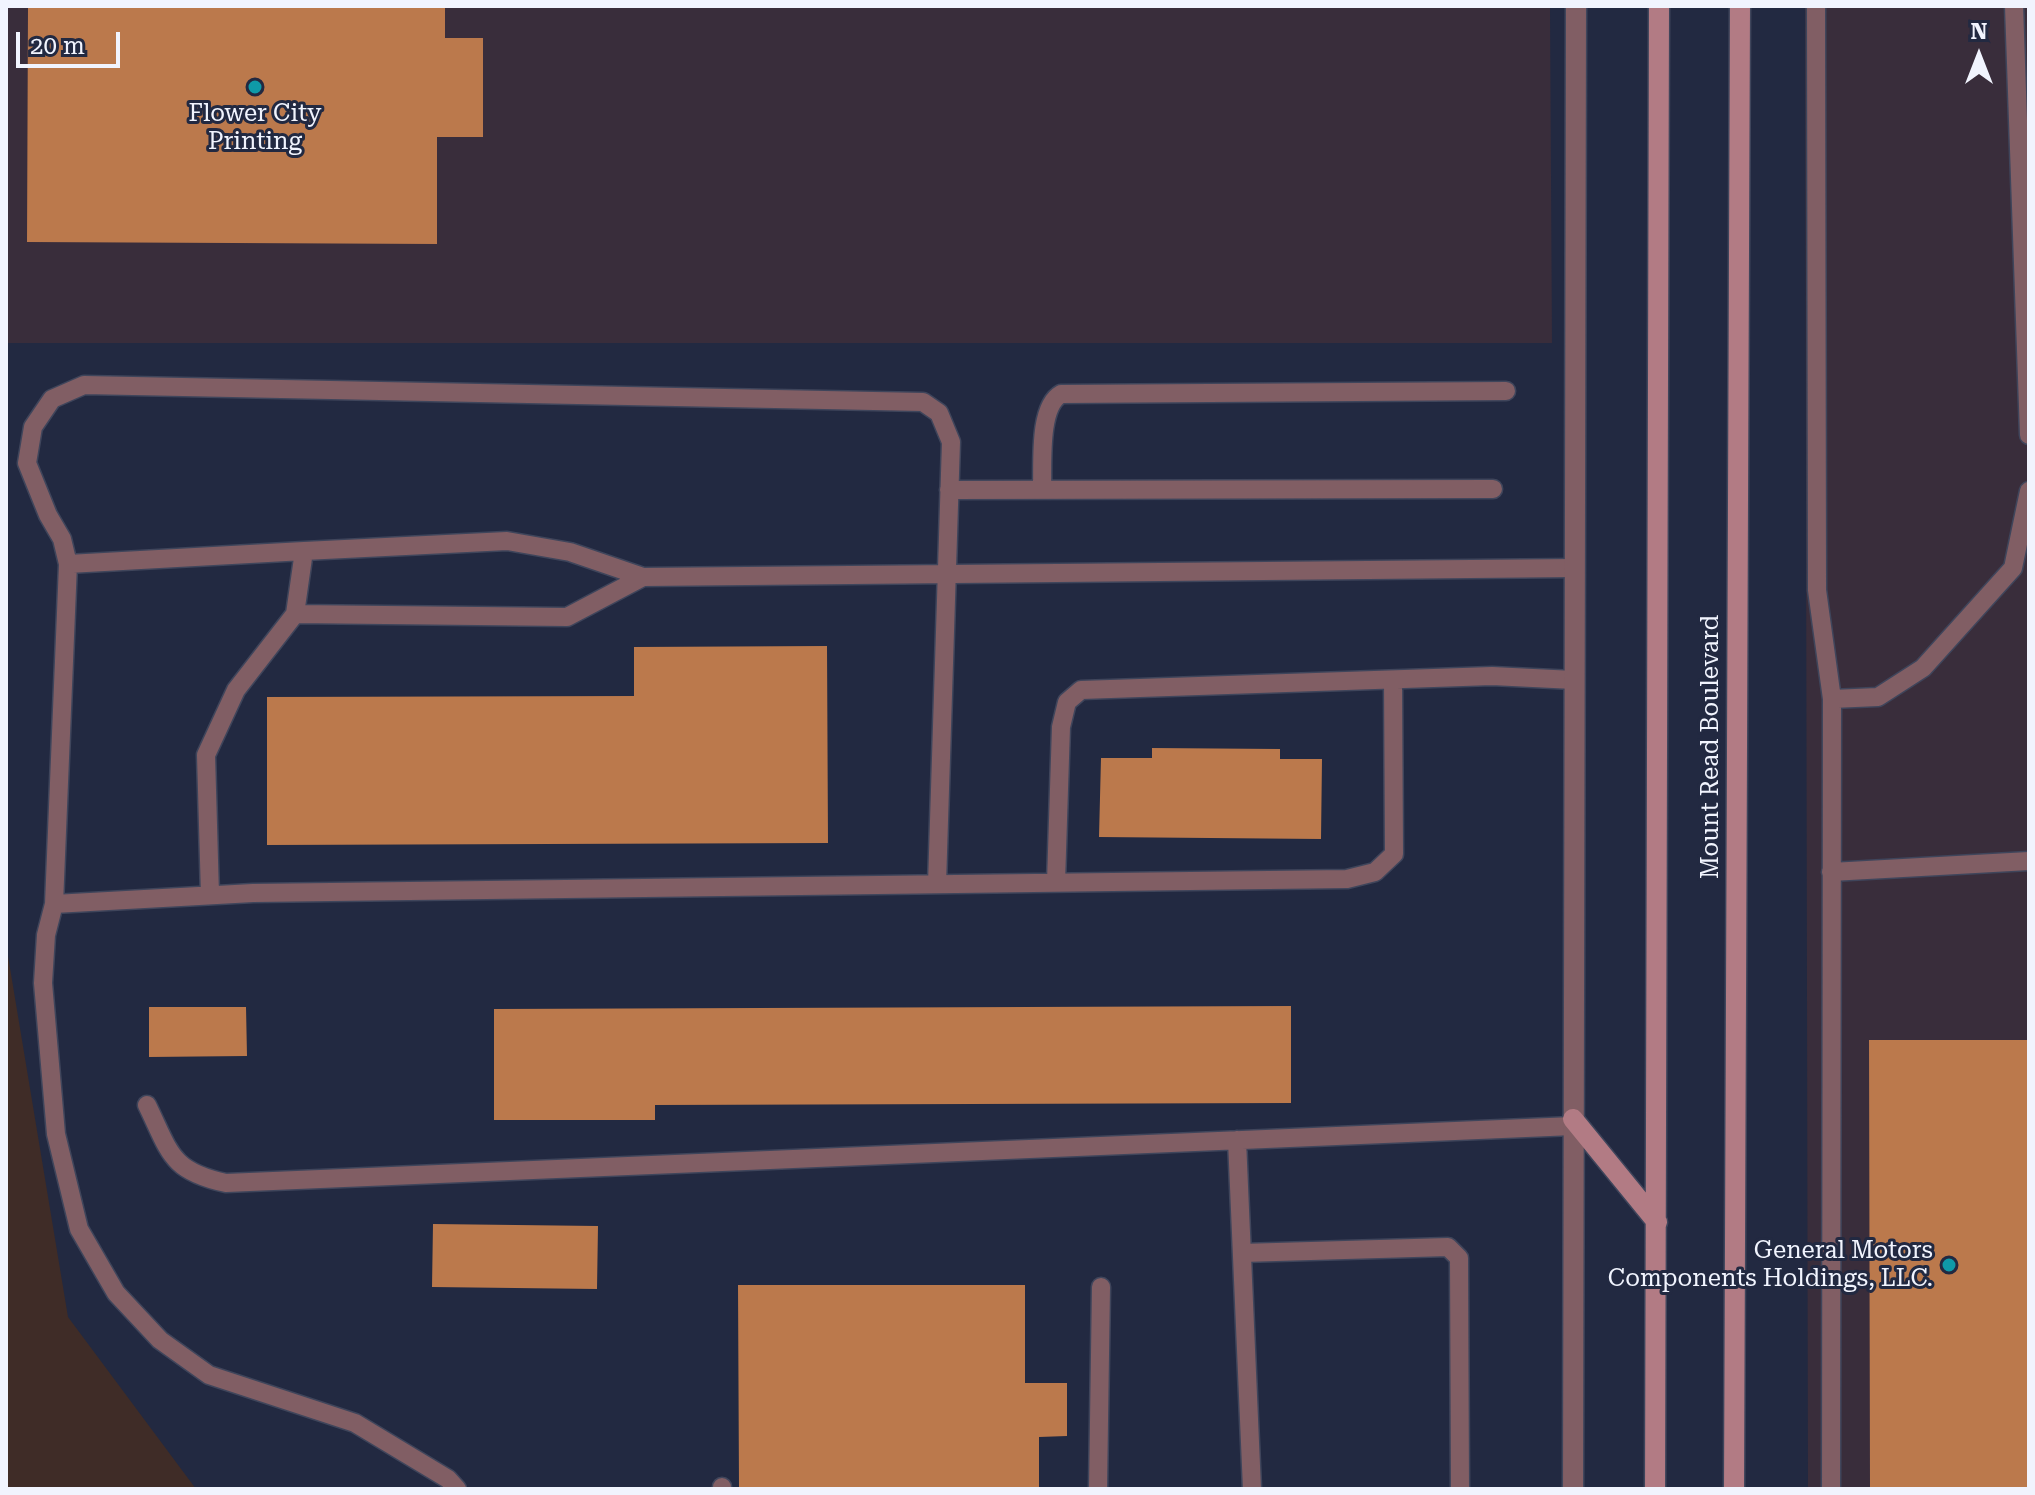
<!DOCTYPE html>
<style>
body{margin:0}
#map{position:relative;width:2035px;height:1495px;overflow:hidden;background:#222941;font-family:"Roboto Serif",serif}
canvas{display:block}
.frame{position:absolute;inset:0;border:8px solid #f1f4fe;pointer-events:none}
.north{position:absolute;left:1939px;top:16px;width:80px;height:80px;-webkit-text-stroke:6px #222941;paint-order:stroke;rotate:0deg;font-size:22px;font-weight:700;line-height:32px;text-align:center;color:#f1f4fe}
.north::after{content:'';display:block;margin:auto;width:28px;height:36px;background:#f1f4fe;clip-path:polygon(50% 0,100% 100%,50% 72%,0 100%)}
.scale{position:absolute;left:16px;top:32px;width:104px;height:36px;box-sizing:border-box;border:4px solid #f1f4fe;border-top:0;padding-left:10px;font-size:24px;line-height:28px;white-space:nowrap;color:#f1f4fe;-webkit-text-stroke:6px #222941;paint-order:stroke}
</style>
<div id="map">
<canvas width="2035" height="1495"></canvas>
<div class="frame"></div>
<div class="north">N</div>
<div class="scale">20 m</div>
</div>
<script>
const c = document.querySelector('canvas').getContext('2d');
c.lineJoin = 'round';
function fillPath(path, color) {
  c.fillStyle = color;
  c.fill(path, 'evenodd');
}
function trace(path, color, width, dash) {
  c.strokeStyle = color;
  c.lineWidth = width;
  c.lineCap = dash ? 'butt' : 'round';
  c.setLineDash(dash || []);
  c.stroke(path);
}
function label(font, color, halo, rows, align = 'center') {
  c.font = font + ' "Roboto Serif",serif';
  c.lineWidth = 6;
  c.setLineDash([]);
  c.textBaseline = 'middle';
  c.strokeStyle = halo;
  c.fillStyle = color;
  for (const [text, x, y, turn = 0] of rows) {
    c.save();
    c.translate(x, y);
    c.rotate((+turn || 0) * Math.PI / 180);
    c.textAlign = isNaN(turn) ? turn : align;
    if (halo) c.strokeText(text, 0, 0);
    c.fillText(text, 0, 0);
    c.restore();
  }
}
fillPath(new Path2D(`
 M6,944L68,1317L196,1489H6Z`), '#3f2c27');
fillPath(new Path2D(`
 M6,6H1550L1552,343H6Z
 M1805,6H2029V1489H1808Z`), '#392d3b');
fillPath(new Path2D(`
 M28,6H445V38H483V137H437V244L27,242Z
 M827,646L828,843L267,845V697L634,696V647Z
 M1152,748L1280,749V759H1322L1321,839L1099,837L1101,758H1152Z
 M1291,1006V1103L655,1105V1120H494V1009Z
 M149,1007H246L247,1056L149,1057Z
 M1869,1040H2029V1489H1870Z
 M433,1224L598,1226L597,1289L432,1287Z
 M738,1285H1025V1383H1067V1436L1039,1437V1489H739Z`), '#bb794c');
const lane = new Path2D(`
 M1816,6L1817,590L1832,699L1831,1489
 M2014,6L2029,435
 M949,490L1493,489
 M1042,490C1043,464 1038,407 1061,394L1506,391
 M304,551L507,541L570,552L643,577
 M68,564L304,551L295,614L236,690L206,755L210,895
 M295,614L567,617L643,577L1575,568
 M1832,699L1878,697L1923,668L2013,568L2029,491
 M1831,872L2029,861
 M1056,882L1061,727L1067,702L1081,690L1492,676L1574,680
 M937,884L951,442L939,413L923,402L84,385L52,399L33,427L27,463L48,515L62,539L68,564L54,904L253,893L1347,879L1375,872L1394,854L1393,680
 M54,904L46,935L43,983L56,1134L79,1229L116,1293L160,1340L209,1375L355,1423L448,1479L457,1489
 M147,1105C170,1152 170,1171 226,1183L1573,1126
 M1237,1140L1252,1489
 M1242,1253L1448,1247L1459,1258L1460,1489
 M722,1489V1487
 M1098,1489L1101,1287`);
const street = new Path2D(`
 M1573,1489L1576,6`);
const secondary = new Path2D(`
 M1573,1119L1657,1222
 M1655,1489L1659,6
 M1734,1489L1740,6`);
trace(lane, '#3f455b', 21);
trace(street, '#3f455b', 23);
trace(secondary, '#3f455b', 23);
trace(lane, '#815e64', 18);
trace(street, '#815e64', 20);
trace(secondary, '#b27b84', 20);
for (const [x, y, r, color] of [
 [255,87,8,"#0f9aa8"],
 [1949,1265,8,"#0f9aa8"]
]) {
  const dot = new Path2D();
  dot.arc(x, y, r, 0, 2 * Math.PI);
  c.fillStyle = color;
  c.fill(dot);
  trace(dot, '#222941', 3);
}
label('24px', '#f1f4fe', '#222941', [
 ["Flower City",255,114],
 ["Printing",255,142],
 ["General Motors",1933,1251,"right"],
 ["Components Holdings, LLC.",1933,1279,"right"]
]);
label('24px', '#f1f4fe', '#222941', [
 ["Mount Read Boulevard",1711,747,-90]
]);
</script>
